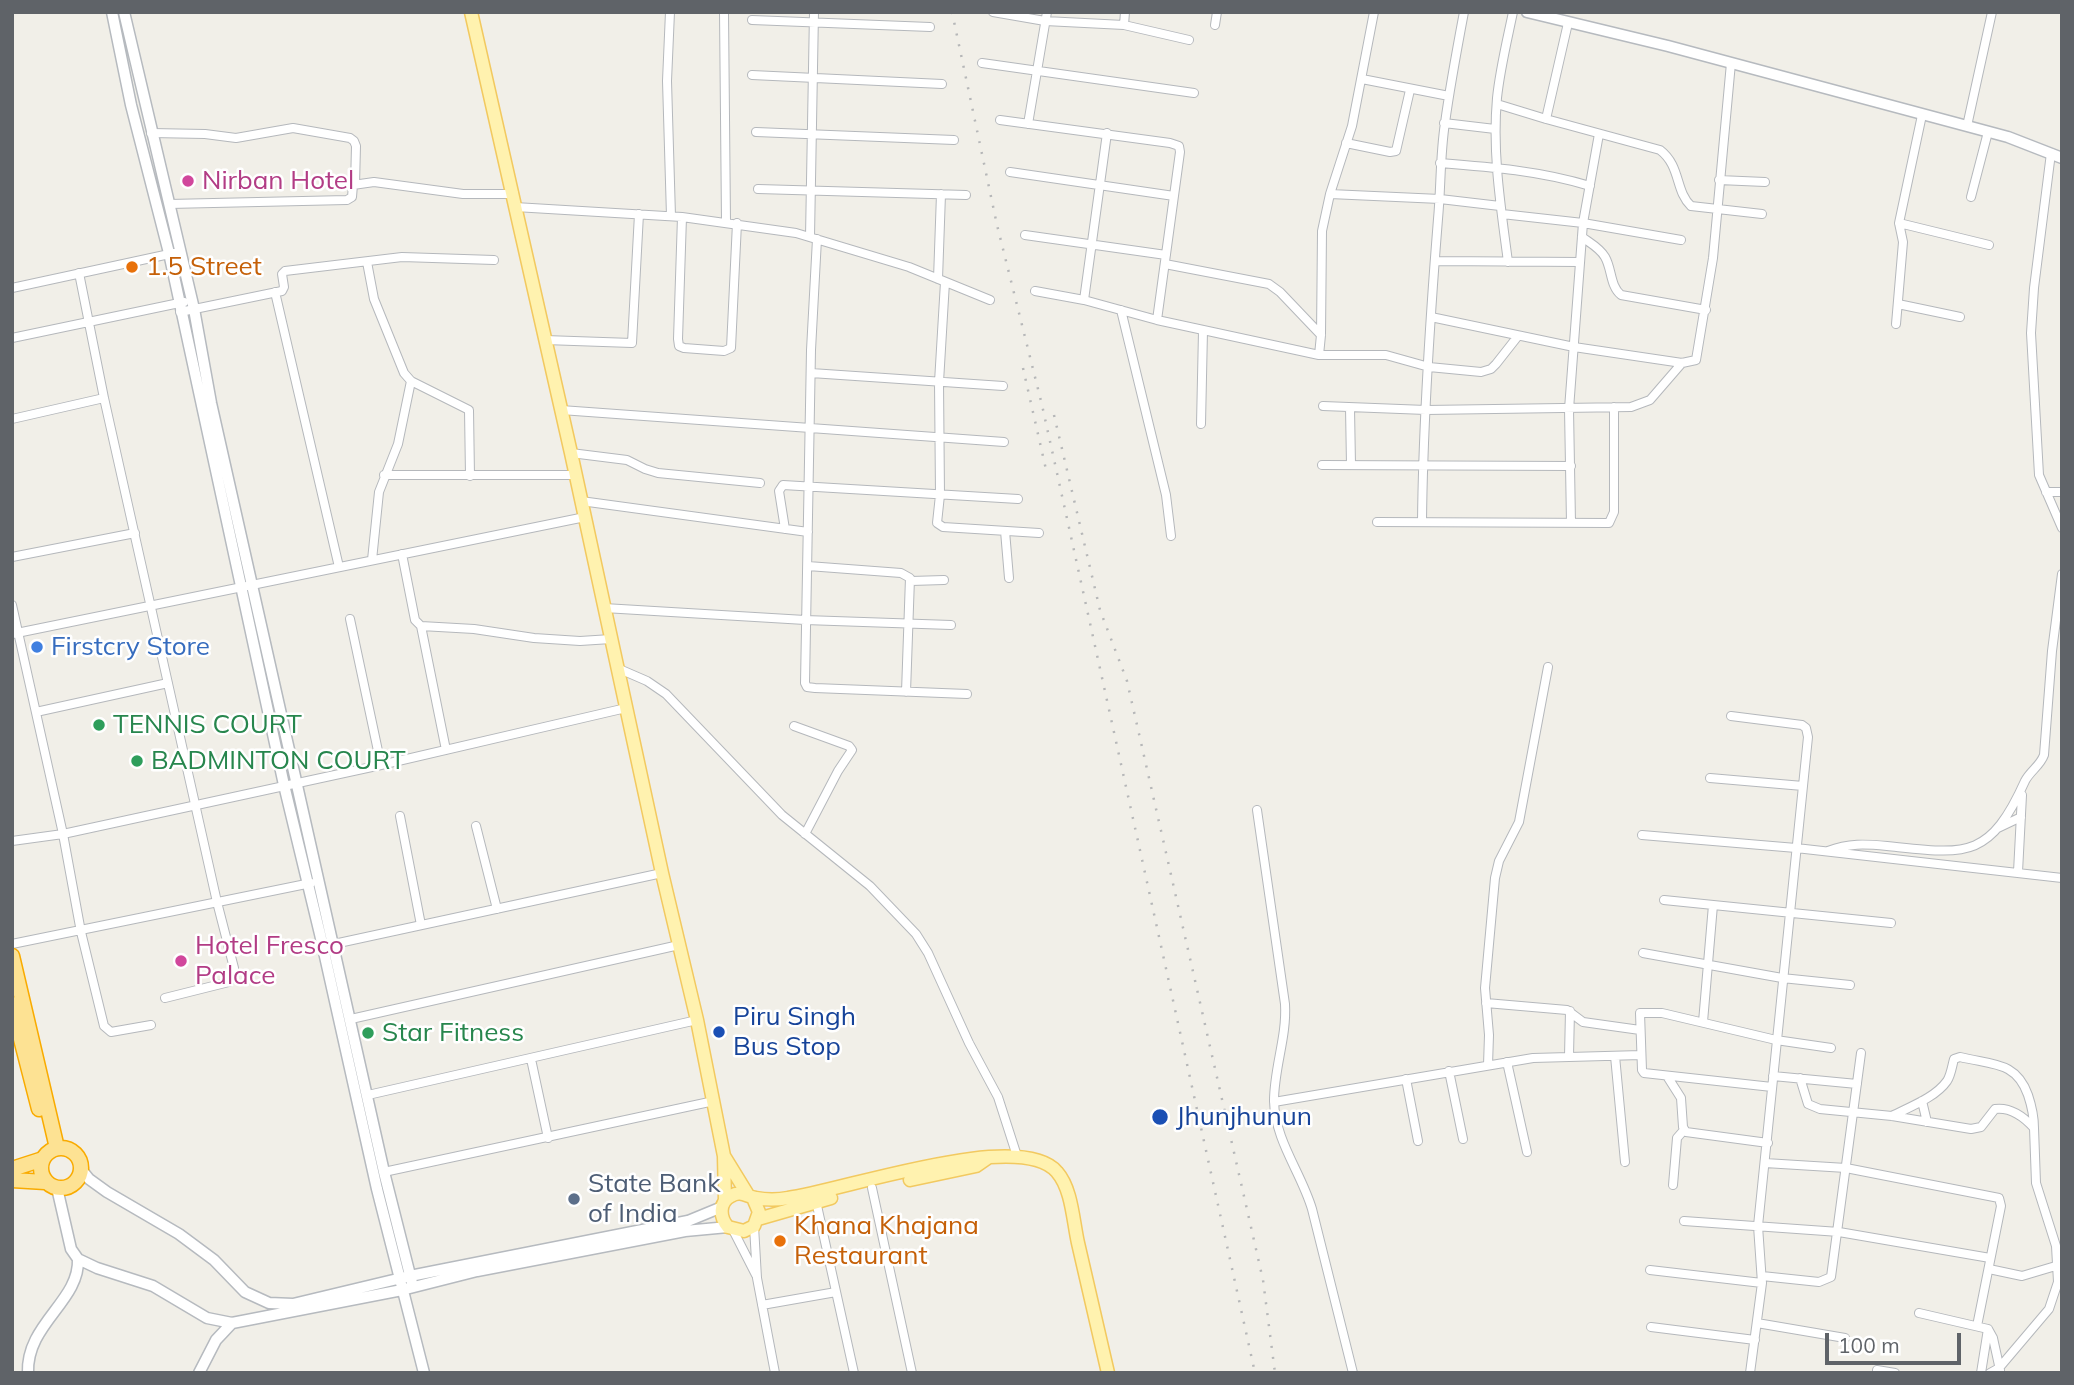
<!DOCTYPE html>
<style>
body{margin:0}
#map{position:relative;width:2074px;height:1385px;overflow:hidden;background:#f1efe8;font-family:Mulish,sans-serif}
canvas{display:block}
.frame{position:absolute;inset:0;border:14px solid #5f6368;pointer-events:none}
.scale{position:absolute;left:1825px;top:1333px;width:136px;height:32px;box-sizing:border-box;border:4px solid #5f6368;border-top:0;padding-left:9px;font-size:21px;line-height:24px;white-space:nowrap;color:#5f6368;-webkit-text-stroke:5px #fff;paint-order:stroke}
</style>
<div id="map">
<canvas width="2074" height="1385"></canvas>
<div class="frame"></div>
<div class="scale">100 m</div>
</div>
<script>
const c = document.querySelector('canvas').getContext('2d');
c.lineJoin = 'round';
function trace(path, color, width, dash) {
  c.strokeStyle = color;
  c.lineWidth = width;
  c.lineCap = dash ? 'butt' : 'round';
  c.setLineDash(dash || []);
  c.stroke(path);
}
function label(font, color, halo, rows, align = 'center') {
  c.font = font + ' Mulish,sans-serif';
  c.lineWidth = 5;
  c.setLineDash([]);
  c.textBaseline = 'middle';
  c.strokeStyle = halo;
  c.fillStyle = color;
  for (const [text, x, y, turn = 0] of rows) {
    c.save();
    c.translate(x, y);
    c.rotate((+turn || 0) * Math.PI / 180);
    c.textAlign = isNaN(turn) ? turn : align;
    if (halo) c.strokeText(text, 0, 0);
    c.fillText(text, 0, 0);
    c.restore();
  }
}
const street = new Path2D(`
 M670,12L667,81L671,216
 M724,12L726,222
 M993,12L1045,21L1124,25L1189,40
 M752,20L930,27
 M1124,25L1125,12
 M1215,25L1217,12
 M982,63L1194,93
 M752,75L942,84
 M1362,79L1449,96
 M1497,104L1546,119L1660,150C1681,166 1675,191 1691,206L1762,214
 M1546,119L1568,23
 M1000,120L1170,143L1179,146L1180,152L1157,320
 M1444,123L1495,129
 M1028,124L1047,12
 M1967,126L1992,12
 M756,132L954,140
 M151,133L205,134L236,138L293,128L350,138L354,141L356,146L355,185
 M1346,143L1390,152L1396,151L1410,90
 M2051,153L2034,288L2031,333L2039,475L2062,528
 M1440,163C1491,167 1541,171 1590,186
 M1010,172L1174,196
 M1719,180L1765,182
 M758,189L966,195
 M1330,194L1440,199L1500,206
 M1971,197L1988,132
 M169,204L347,200L352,197L353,185L374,182L463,194H514
 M515,207L682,217L796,233L909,267L990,300
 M1502,214L1583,223L1681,240
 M682,217L678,339L679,346L684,348L724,351L731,348L737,223
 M1899,223L1989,245
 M1025,235L1166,255
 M810,237L814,12
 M1582,237C1590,243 1600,248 1605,257C1612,269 1610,286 1621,295L1706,310
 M817,239L811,350L805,683L807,687L815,688L967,694
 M1435,261L1580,262
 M367,262L374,299L404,373L411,381L469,410L470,476
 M1508,262C1501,208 1492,153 1497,98C1500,69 1507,41 1513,12
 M1165,264L1269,284L1280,292L1321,335
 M938,279L941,194
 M945,282L939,382L940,495L937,523L943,527L1039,533
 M12,288L174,253
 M1035,291L1084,300L1157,320L1319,355H1386L1429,367L1481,372L1491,369L1496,364L1518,336
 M275,292L339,567
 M1084,300L1107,133
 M1898,304L1960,317
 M1121,310L1166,495L1171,536
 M180,312L282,291L284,287L282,274L285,271L402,257L494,260
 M1431,317L1574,347L1682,363L1696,360L1713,258L1731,63
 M1896,324L1903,242L1899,223L1922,115
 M12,338L184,302
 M545,340L632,343L639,214
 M1319,355L1321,335L1322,231L1330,194L1352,126L1374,12
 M811,373L1003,386
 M104,398L217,902L234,968V975L229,982L165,998
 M1323,406L1426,410L1631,407L1650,400L1682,363
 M1350,408L1351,465
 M561,410L1004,442
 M12,419L104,398L79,273
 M1201,424L1203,331
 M571,453L627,460L645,469L658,473L760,483
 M1322,465L1571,466
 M384,475H576
 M2046,492H2062
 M581,501L808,532
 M1377,522L1609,523L1614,512V407
 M1422,522C1423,421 1430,319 1438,219C1441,187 1440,155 1445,123C1450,86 1457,49 1464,12
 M1571,523L1569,409L1583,223L1599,134
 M785,529L779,491L783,485L1018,499
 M1005,531L1009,578
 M402,554L415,620L421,626L474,629L534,638L580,641L611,639
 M12,557L135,533
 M372,560L379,492L398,444L411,381
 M808,566L901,573L910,578L906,692
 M911,581L944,580
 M12,605L63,834L81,932L104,1026L111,1032L151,1025
 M604,608L805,620L951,625
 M350,619L381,765
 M421,626L446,750
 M12,634L585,517
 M617,668L647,681L666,694L782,815L870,886L916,934L928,953L969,1043L998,1097L1017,1156
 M36,712L168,683
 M1731,716L1802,725L1806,728L1808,737L1758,1226L1762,1283L1750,1373
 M794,726L849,746L852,750L838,771L805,834
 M1710,778L1803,786
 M1257,810L1285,1004C1287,1037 1274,1068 1274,1101C1275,1141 1301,1172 1312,1209L1353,1373
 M400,816L421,925
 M476,826L497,909
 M1998,828L2021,817
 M1642,835L1796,848L2062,878
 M12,841L63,834L381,765L626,708
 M1828,851C1849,843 1865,844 1887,846C1965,854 1989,861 2025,781C2030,771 2040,766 2044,755L2052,651L2062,574
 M2018,872L2022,795
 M1664,900L1891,923
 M12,944L311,883
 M334,944L662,873
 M1643,953L1782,978L1850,985
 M1486,1003L1567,1010L1583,1022L1640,1030
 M351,1019L679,945
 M1703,1022L1713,905
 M1569,1056L1570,1011
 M1615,1056L1625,1162
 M531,1059L548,1138
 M1507,1062L1527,1152
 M1488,1065L1489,1035L1485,988L1495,878L1499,861L1519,822L1548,667
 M1449,1071L1463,1139
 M1667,1076L1681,1098L1683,1127L1686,1132L1768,1143
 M1773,1076L1857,1084
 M1800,1078L1808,1104L1820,1109L1892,1116L1971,1129L1981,1127L1995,1109C2010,1107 2024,1117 2034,1128L2036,1183L2056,1246L2058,1282L2049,1309L1999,1368L1990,1373
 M1406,1079L1418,1141
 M1772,1087L1644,1073L1642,1070L1640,1013H1662L1776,1040L1831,1048
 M368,1095L697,1020
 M1922,1101L1927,1122
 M1274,1102L1533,1058L1641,1055
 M1892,1116C1909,1107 1935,1098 1947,1081C1951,1075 1952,1066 1954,1059L1960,1057C1992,1065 2016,1061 2028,1095C2032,1107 2034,1115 2034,1128
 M1765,1163L1846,1168L1999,1198L2001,1206L1977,1326
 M384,1172L714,1101
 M1673,1185L1677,1138L1684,1130
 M872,1188L912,1373
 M816,1201L854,1373
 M1684,1221L1839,1232L1990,1258
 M754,1226L757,1278L775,1373
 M733,1230L756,1275
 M1989,1269L2022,1276L2059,1265
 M1650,1270L1762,1283
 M1762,1276L1819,1282L1831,1277L1861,1053
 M762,1305L836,1292
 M1919,1313L1988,1329L1993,1338L2000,1370
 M1757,1323L1845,1338
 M1651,1327L1755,1340
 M1877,1370L1895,1373
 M1981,1373L1988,1329`);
const secondary = new Path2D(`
 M112,12L131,105L169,253L284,785L320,934L377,1189L424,1373
 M124,12L194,309L211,403L384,1172L413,1287
 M1527,12L1668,46L1967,126L2008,137L2062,158
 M81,1169L89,1179L107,1192L179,1234L214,1260L245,1292L269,1303L293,1304L410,1276L688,1221L722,1207
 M57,1188L71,1249L78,1259L97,1268L153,1286L207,1318L232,1323L402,1290L477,1271L685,1231L728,1227
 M28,1373C26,1324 80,1301 78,1259
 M199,1373L216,1340L232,1323`);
const primary = new Path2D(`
 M471,12L571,453L662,873L697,1020L724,1156L725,1201
 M724,1156L748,1195
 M910,1180L976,1166L989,1157
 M753,1198L759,1212L754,1226L744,1231L728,1227C720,1218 718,1203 731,1196C741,1190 747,1197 756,1198C766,1200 778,1200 788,1198C842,1191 1020,1128 1057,1172C1072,1189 1073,1221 1078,1243C1088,1286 1098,1329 1108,1373
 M758,1219L831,1198`);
const highway = new Path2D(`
 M12,956L57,1148
 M12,1004L39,1109
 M41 1168a20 20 0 1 1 40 0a20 20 0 1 1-40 0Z
 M12,1169L43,1159
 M12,1180L45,1182`);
trace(street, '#b5b8bc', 10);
trace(secondary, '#b6babf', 13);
trace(primary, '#f2c960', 15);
trace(highway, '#f9ab00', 17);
trace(street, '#fff', 8);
trace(secondary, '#fff', 10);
trace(primary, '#fff2af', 12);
trace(highway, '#fde293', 14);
trace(new Path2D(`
 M952,12L997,225L1042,405L1255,1373
 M1023,368L1047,474
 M1054,415L1100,610L1127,681L1263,1280L1275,1373`), '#b6b7b8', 2.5, [2, 9]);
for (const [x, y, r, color] of [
 [188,181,7,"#d1479c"],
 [132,267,7,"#e8710a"],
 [37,647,7,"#3f7fe0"],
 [99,725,7,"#2e9e5b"],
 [137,761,7,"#2e9e5b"],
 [181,961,7,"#d1479c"],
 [719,1032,7,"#1a4fb4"],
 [368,1033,7,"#2e9e5b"],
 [1160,1117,9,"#1a4fb4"],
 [574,1199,7,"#5c6f8a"],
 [780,1241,7,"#e8710a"]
]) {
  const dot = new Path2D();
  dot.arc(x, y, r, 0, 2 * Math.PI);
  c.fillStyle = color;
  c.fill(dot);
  trace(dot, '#fff', 2.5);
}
label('26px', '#b23c85', '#fff', [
 ["Nirban Hotel",202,181],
 ["Hotel Fresco",195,946],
 ["Palace",195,976]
], 'left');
label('26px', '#c56008', '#fff', [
 ["1.5 Street",146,267],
 ["Khana Khajana",794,1226],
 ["Restaurant",794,1256]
], 'left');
label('26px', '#366cbe', '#fff', [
 ["Firstcry Store",51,647]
], 'left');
label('26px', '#27864d', '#fff', [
 ["TENNIS COURT",113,725],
 ["BADMINTON COURT",151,761],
 ["Star Fitness",382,1033]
], 'left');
label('26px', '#164399', '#fff', [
 ["Piru Singh",733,1017],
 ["Bus Stop",733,1047],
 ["Jhunjhunun",1176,1117]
], 'left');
label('26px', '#4e5e75', '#fff', [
 ["State Bank",588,1184],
 ["of India",588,1214]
], 'left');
</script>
